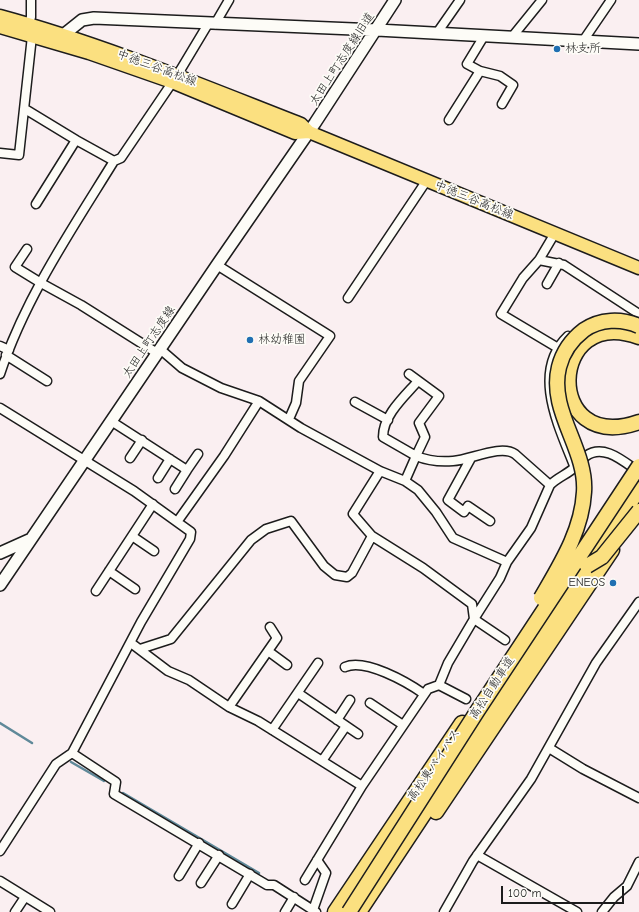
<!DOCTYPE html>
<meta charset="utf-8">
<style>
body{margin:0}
#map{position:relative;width:639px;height:912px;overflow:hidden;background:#faeff1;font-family:"Comic Neue",sans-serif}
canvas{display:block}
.scale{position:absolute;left:501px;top:886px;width:123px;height:18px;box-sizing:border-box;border:2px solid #1c1c1c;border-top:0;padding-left:5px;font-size:12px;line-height:14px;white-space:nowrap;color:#1c1c1c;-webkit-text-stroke:3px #fdfcf7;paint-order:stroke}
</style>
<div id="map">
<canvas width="639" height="912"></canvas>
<div class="scale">100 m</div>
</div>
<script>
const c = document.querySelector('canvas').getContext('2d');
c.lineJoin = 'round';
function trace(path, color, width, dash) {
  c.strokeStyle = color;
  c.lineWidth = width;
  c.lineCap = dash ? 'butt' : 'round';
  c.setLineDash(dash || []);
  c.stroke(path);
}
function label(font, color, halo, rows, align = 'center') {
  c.font = font + ' "Comic Neue","Klee One",sans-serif';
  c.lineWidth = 3.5;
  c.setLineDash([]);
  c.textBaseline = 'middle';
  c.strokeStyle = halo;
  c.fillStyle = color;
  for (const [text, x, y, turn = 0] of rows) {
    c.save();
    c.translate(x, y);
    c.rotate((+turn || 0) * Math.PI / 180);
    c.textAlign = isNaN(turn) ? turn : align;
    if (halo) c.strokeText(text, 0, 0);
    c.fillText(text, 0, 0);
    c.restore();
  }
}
trace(new Path2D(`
 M0,723L32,743
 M71,762L104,781
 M123,793L259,873`), '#5f8999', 2.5);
const street = new Path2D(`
 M215,24L229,0
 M27,29L31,17V0
 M437,33L460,0
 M484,36L467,64L480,71L500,76L513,85L502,104
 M512,37L542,0
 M583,41L611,0
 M25,109L76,140
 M449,120L480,71
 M0,153L19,155L32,36
 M36,204L76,140L114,161
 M555,233L539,260L523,278L501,314L558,348
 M27,249L15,267L41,283L81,305L157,353
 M539,260L564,265L639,314
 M217,265L330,336L299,381L296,403L289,419
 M547,284L559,263
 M348,298L427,180
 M568,336C530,372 560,429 575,468
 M0,346L9,350
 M160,349L182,368L221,388L259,401L301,428L380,471L405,481L416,456C426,460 441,462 453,461C470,460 501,444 515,454L550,485C558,477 568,474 575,467C579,464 582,459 586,456C604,443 624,462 639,472
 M6,355L47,381
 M0,374C25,298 72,229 114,161L121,158L178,74L208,24
 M409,374L439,396L419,423L425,437L416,456L383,437C383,415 405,396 418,381
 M355,402L388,420
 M0,408L134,491L191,532L190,539L141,622L72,753L56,764L0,851
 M111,421L187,470L175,489
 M130,458L142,440
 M471,458L448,500L464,512L468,506L490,521
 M187,470L198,454
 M158,478L170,459
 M405,481L418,490L436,512L453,538L507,562
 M177,522L224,456L259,401
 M132,536L154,551
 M372,536L423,568L472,604L474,619
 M109,571L135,589
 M96,591L153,504
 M474,619L500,578L507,562L531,528L550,485
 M131,643L168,671L189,680L229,707L258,721L362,786L428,689L439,685L466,699
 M140,649L171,639L251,540L266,529L291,521L324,566L335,575L347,577L352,573L372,536L353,514L380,471
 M268,651L287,665
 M345,667C365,658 407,682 424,694
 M439,685L448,663L474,619L505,640
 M298,693L358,734
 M370,703L403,725
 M229,707L277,638L270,627
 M337,720L350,700
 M272,730L318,663
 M549,748L583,769L639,798
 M72,753L116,782L114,794L267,885H274L316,912
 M322,761L346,726
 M477,855L577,912
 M179,876L199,843
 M305,880L362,786
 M0,881L50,912
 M201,883L219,855
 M232,904L250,874
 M313,910L326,873L317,860
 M15,912L25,897
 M285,912L294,897
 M444,912L473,861L531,779L596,663L639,602
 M602,912L614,897L627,886L639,862`);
const secondary = new Path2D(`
 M57,40L82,20L94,18L377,30L639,44
 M0,553L29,540
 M0,585L217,265L315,123L395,0`);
const primary = new Path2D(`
 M0,16C103,44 201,85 301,124L309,132L639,268
 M0,27L89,53L172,82L295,133L309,132`);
const highway = new Path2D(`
 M639,337C548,303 542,456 639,422
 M436,812L612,550
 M335,912L462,723
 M359,912L639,489`);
trace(street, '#1c1c1c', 11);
trace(secondary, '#1c1c1c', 14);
trace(primary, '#1c1c1c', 15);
trace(highway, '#1c1c1c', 17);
trace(street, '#fdfcf7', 8);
trace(secondary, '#fdfcf7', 11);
trace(primary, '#fbe080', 12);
trace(highway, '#fbe080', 14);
const highwayBridge = new Path2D(`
 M587,566L602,557L639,511
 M541,598C560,565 582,531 584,492C587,449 548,411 559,367C563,351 571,340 584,330C600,319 621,318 639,326
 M349,912L478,710L639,466`);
trace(highwayBridge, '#1c1c1c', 17, []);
trace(highwayBridge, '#fbe080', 14);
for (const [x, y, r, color] of [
 [557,49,4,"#1f6fb2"],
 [250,340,4,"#1f6fb2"],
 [613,583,4,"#1f6fb2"]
]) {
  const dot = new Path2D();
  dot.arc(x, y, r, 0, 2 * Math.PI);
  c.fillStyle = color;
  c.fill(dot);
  trace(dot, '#fdfcf7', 1.5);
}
label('12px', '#1c1c1c', '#fdfcf7', [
 ["林支所",565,49],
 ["林幼稚園",258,340],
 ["ENEOS",605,583,"right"]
], 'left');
label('12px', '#1c1c1c', '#fdfcf7', [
 ["太田上町志度線旧道",342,59,-57],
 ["中徳三谷高松線",157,68,20],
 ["中徳三谷高松線",474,200,22],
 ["太田上町志度線",149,342,-56],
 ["高松自動車道",492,688,-57],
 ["高松東バイパス",434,765,-56]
]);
</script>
